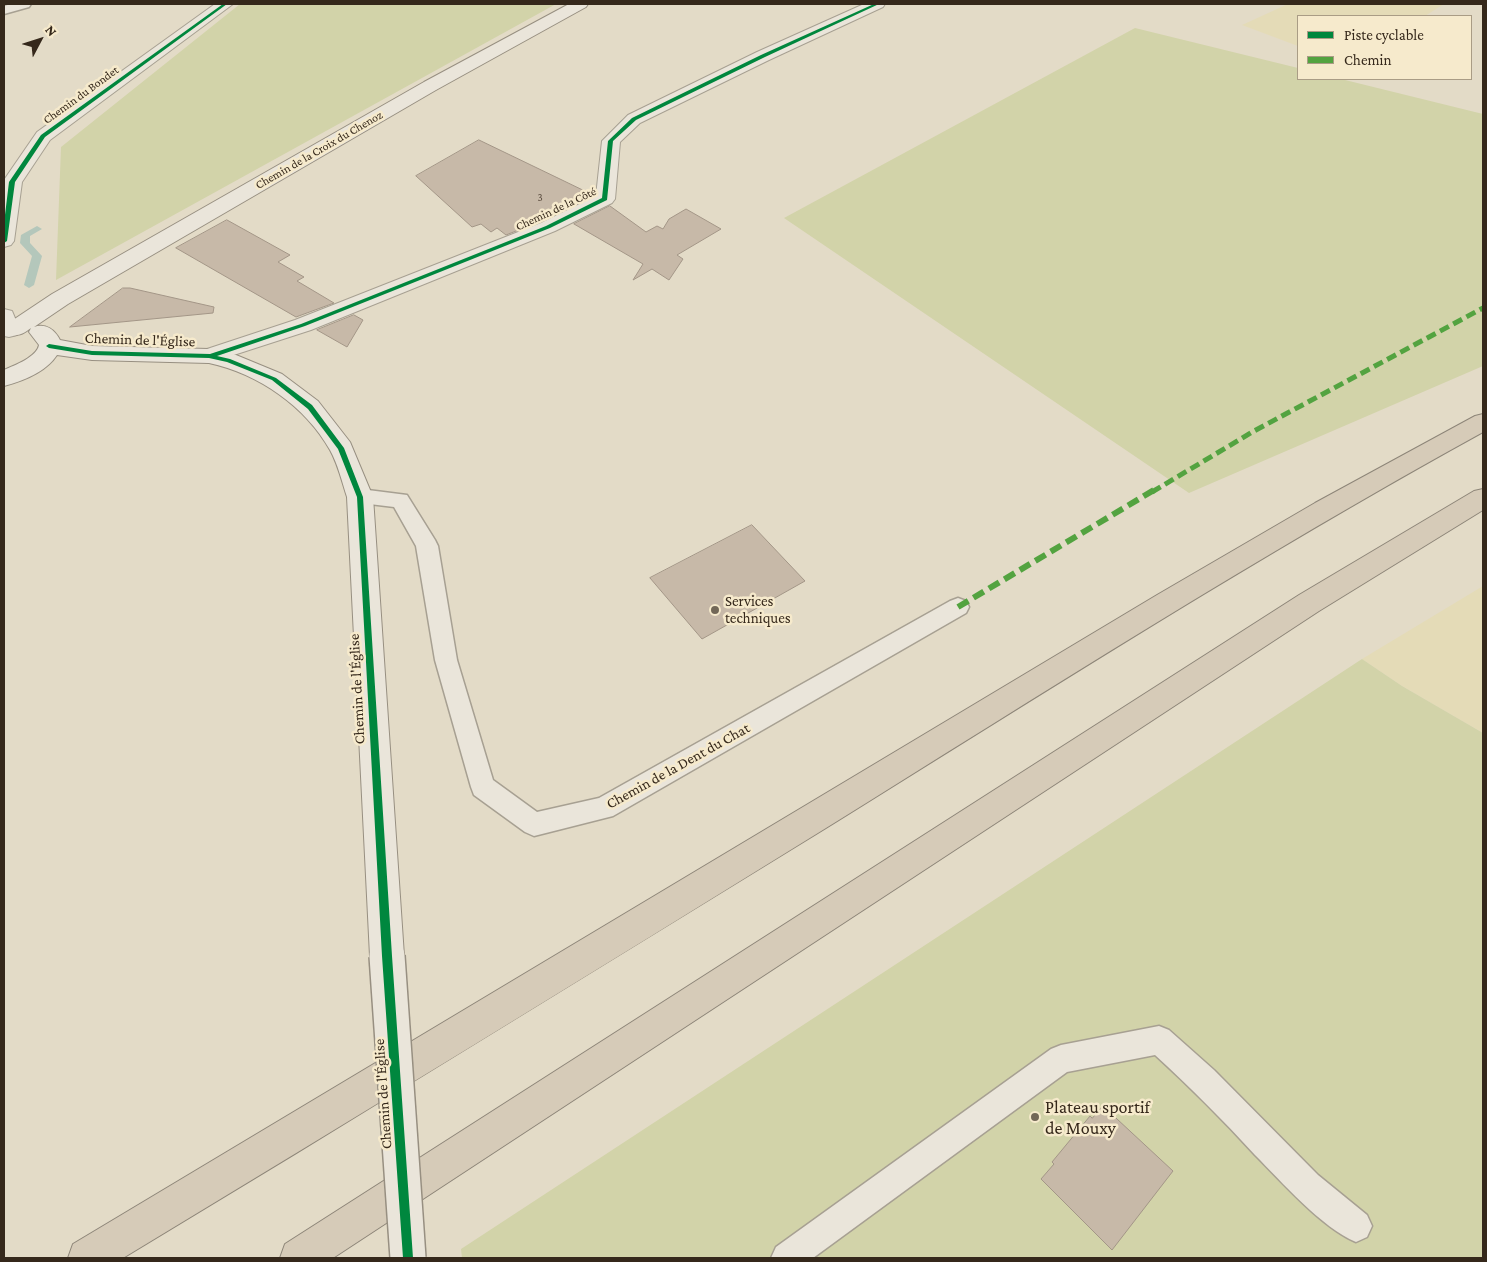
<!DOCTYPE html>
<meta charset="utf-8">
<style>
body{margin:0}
#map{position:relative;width:1487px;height:1262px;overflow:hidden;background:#e3dbc7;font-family:"Crimson Pro",serif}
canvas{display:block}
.frame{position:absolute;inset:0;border:5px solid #35281b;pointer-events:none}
.legend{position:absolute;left:1297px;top:15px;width:175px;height:65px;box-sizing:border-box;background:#f6eacc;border:1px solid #a99c85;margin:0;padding:6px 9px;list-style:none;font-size:15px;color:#35281b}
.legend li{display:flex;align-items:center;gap:10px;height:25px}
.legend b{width:25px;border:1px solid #a99c85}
.north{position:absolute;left:15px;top:15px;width:50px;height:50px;-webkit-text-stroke:4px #f6eacc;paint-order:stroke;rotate:50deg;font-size:14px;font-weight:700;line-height:20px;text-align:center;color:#35281b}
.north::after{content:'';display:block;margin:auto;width:18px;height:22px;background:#35281b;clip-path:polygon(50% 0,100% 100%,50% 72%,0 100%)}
</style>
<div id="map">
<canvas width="1487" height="1262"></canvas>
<div class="frame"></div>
<ul class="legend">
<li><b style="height:6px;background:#00873e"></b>Piste cyclable</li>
<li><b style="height:6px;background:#53a340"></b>Chemin</li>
</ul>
<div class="north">N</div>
</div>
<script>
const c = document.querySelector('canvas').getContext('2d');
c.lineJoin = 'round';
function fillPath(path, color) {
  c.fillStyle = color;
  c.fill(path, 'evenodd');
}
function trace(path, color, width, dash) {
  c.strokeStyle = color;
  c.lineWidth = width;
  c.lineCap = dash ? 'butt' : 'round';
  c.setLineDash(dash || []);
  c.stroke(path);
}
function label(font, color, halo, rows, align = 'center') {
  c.font = font + ' "Crimson Pro",serif';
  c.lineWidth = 5;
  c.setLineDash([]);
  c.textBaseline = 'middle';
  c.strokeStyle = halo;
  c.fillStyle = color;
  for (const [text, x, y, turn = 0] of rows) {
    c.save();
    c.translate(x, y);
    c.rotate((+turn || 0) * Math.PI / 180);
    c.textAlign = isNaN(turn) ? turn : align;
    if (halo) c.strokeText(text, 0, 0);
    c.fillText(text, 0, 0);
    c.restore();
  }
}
fillPath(new Path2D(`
 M1288,4H1444L1425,16H1298V46L1242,25Z
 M1483,586V733L1402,686L1362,659Z`), '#e4dbb7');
fillPath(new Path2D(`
 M240,4H556L56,280L61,147Z
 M1135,28L1298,68V79H1341L1483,114V366L1189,493L784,218Z
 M1362,659L1402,686L1483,733V1258H462L461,1249Z`), '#d2d3a9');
fillPath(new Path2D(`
 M37,226L42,229L30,236V243L42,256L34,285L29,288L24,285L32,256L20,243L21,235Z`), '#b4c7bb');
const building = new Path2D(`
 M479,140L562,180L593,195L536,223L506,235L497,228L491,232L481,224L472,227L416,176Z
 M610,206L646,232L657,226L663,229L669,219L686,209L721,229L677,255L683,259L669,280L652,269L633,280L643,264L574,224Z
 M227,220L290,255L278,262L304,277L297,281L334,303L296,317L176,248Z
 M123,288H130L214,307L213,313L70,327Z
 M354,315L363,320L347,347L317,330Z
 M752,525L805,581L702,639L650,578Z
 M1103,1106L1173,1171L1112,1250L1041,1179L1054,1164L1052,1162L1090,1116L1092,1118Z`);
fillPath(building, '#c7b9a8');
trace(building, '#a39687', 1);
const lane = new Path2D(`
 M11,4H31L29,7L4,14V6Z
 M360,489L407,495L435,540L438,546L457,660L493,780L537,812L599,798L950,601L958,598L966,601L969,607L966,613L613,816L534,836L525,832L474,795L471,787L435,660L416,546L394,507L353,502L350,497L353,492Z
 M1159,1026L1169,1030L1214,1070L1318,1175L1367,1215L1372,1226L1367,1237L1356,1242C1322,1228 1281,1181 1255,1155C1223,1120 1190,1087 1155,1055L1067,1072L813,1258H771L776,1247L1051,1049L1061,1045Z`);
const street = new Path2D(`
 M215,4H233L50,140L22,182L14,241L11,245L4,247V180L37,132Z
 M864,4H885L883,7L769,60L640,123L620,142L615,199L612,203L555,231L311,330L209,363L201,361L198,356L201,351L295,320L541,223L596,196L602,141L628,115L757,52Z
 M4,309L12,311L20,330L17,335L9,337L4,336Z`);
const secondary = new Path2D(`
 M569,4H588L586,7L436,90L68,304L34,327C46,323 55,330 60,340L92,346L209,349L236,355L282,374L318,401L350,442L373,497L404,956L399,968L387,972L375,968L370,956L347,497C342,482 338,464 330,450C305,406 259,374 209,363L92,360L57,355C46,372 23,381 4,386V370C15,365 37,357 39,345L29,332L31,328C23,334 18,337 7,334L4,329L7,324L52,294L424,82Z`);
const highway = new Path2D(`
 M1483,414V432C1259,555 1043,693 826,828C592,973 358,1116 123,1258H68L73,1244L1157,595L1315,503L1475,416Z
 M1483,489V510L1319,611L333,1258H280L285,1244L1299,595L1474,491Z`);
trace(lane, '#a7a092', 3);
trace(street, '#a7a092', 2);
trace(secondary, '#978f81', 2);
trace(highway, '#8d8578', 2);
fillPath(lane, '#eae5da');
fillPath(street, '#eae5da');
fillPath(secondary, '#eae5da');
fillPath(highway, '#d6cbb8');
const secondaryBridge = new Path2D(`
 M387,956L408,1258`);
trace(secondaryBridge, '#978f81', 38, []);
trace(secondaryBridge, '#eae5da', 35);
trace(new Path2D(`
 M1152,492L1254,431L1483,308`), '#53a340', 5, [10, 5]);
trace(new Path2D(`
 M958,607L1154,490`), '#53a340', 6, [12, 6]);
fillPath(new Path2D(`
 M223,4H227L45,137L15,182L7,241L4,243V223L9,182L41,135Z
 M874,4H879L765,57L636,120L613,141L607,200L550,228L305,326L217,356L230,359L276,378L312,405L344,448L363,497L392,956L413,1258H403L382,956L357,497L338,449L308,409L272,380L227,362L209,358L92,355L49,348L46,346L49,344L92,351L210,354L301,324L546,226L602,198L608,141L632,118L761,55Z`), '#00873e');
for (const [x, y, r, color] of [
 [715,610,5,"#726757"],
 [1035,1117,5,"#726757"]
]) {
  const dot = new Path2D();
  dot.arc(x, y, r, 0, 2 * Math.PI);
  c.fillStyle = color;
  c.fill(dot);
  trace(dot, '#f6eacc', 2);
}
label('11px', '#5a4c3e', null, [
 ["3",540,198]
]);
label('12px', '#35281b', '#f6eacc', [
 ["Chemin du Bondet",81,95,-36],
 ["Chemin de la Croix du Chenoz",319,150,-30],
 ["Chemin de la Côté",556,209,-25]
]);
label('15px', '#35281b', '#f6eacc', [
 ["Chemin de l'Église",140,340,2],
 ["Chemin de l'Église",357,689,-93],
 ["Chemin de la Dent du Chat",678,766,-29],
 ["Chemin de l'Église",383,1094,-94]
]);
label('15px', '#35281b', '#f6eacc', [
 ["Services",725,601],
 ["techniques",725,618]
], 'left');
label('18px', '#35281b', '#f6eacc', [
 ["Plateau sportif",1045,1107],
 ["de Mouxy",1045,1128]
], 'left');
</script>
